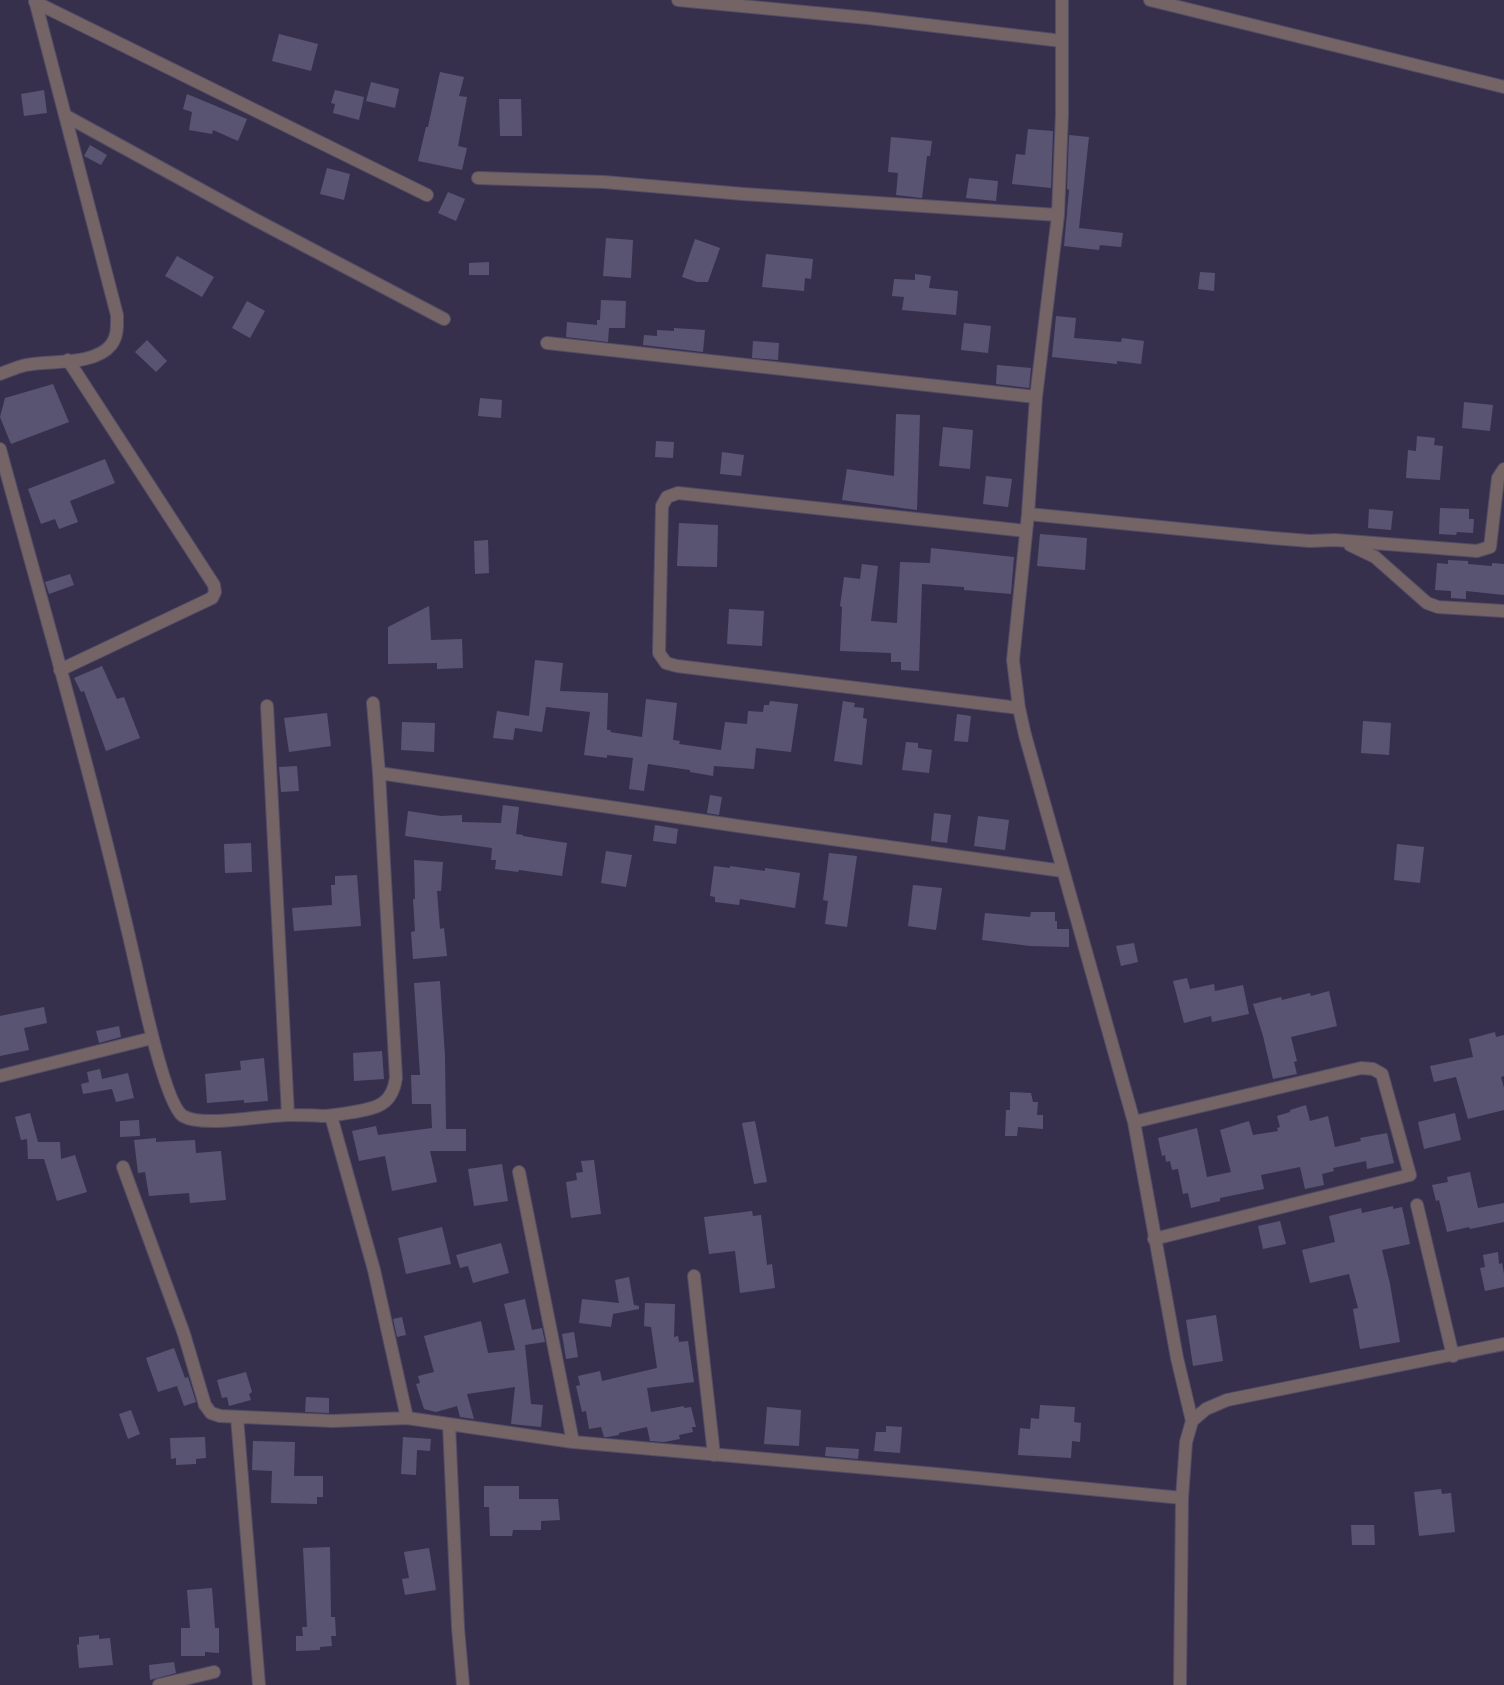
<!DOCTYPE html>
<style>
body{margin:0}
canvas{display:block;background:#36304c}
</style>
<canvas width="1504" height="1685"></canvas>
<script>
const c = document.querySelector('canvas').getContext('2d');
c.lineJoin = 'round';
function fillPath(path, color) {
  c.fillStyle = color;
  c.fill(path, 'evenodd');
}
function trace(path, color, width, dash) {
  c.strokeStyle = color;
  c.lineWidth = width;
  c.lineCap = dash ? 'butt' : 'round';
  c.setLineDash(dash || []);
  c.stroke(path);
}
fillPath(new Path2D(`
 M279,34L318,44L311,71L272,61Z
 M440,72L464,77L459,96L467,97L458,146L467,148L462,170L418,161L426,127H428Z
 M371,82L399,89L395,108L366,101Z
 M44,90L47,113L24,116L21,94Z
 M335,90L364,97L359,120L333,113L335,104L331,103Z
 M187,94L247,119L238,141L213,130L212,134L189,130L192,112L183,109Z
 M499,99H521L522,136H500Z
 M1028,129L1053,131L1051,188L1012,184L1016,154L1025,155Z
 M1069,135L1089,137L1079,228L1123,233L1121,247L1100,245L1099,250L1064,246L1069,190L1067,189Z
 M891,137L932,141L930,156H927L922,198L896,195L898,173L888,172Z
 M90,145L107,155L101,165L84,156Z
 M327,168L350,174L344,200L320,194Z
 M969,178L998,181L996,201L966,198Z
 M448,192L465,199L456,221L438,213Z
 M606,238L633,240L631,278L603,276Z
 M695,239L720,248L708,282H697L682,277Z
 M766,254L813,259L811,279L805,278L804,291L762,287Z
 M177,256L214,277L202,297L165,276Z
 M489,262V275H469V263Z
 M1200,272L1215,273L1214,291L1198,289Z
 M915,274L931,276L929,288L958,291L956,315L902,310L904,297L892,296L894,279L915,280Z
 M601,300L626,301L625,328H609L608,342L566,337L567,322L597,325V320H600Z
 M247,301L265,311L250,338L232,328Z
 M1056,316L1076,318L1074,338L1121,342L1122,338L1144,341L1141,364L1117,361V364L1052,357Z
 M964,323L991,326L988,353L961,350Z
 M674,328L705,330L703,352L643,345L644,335L657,336V330L674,331Z
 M147,340L167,361L156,372L135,352Z
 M753,341L779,343L778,360L752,358Z
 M997,365L1031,368L1029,388L996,384Z
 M53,384L69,422L11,444L0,417L5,398Z
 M480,398L502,400L501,418L478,416Z
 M1464,402L1493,405L1490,431L1462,428Z
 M896,414L920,415L917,510L842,500L847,469L894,476Z
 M943,427L973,430L970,469L939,466Z
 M1417,436L1435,438L1434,445L1443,446L1440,480L1406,478L1408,450L1416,451Z
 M656,441L674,442L673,458L655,457Z
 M722,452L744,455L741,476L720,474Z
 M105,459L115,483L70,501L78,522L59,529L55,519L41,524L28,489Z
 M986,476L1012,479L1008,507L983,504Z
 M1440,508L1469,509V519H1474L1473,533L1457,532L1456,535L1439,534Z
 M1369,509L1393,511L1391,530L1368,528Z
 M679,523L718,525L717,567L677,566Z
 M1040,534L1087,538L1085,570L1037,566Z
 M488,540L489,573L475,574L474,541Z
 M931,548L1014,557L1011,594L964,590V587L922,584L919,671L901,670V662H891V653L840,651L842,607L840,606L844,577L860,579L862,564L878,566L871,621L897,623L900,562L930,563Z
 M1448,560L1468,561V564L1492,566V563L1504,564V595L1466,591V599L1451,598V591L1435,590L1437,563L1448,564Z
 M70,574L74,585L49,594L45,582Z
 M429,606L431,640L462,639L463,668L437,669V663L388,664V627Z
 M729,609L764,611L762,646L727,644Z
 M535,660L563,663L560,691L608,693L607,730H611L610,732L642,737L646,699L677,703L673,740L680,741L679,744L721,750L725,722L747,724L748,711L763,712L764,705H769L770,701L798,704L791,752L756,748L754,769L714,766L713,776L690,772V770L648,764L644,791L629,789L633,758L607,755V758L584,755L590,712L546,707L542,732L515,728L513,740L493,738L497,711L529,716Z
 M102,666L117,699L124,697L140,738L106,751L84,691L81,692L74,678Z
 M843,701L855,703L854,707L864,708L863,718L867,719L862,765L834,761Z
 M327,713L331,746L289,752L284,718Z
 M957,714L971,716L968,742L954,741Z
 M1363,721L1391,723L1389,755L1361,753Z
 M402,722L435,723L434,752L401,750Z
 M906,742L918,743V748L932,750L929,773L902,770Z
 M297,766L299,791L281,792L279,767Z
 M710,795L722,797L719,815L707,813Z
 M503,805L519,807L516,834L523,835V836L567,843L562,876L519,870L518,872L495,869L496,860H491L492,848L405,836L408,811L441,816L462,815V822L501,823Z
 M934,813L951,815L947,843L931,841Z
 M978,816L1009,820L1005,850L974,846Z
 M655,825L678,829L676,844L653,841Z
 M251,843L252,872L225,873L224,844Z
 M1397,844L1424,847L1420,883L1394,880Z
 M606,851L632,855L626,887L601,883Z
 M829,853L857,856L847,927L825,924L828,901L823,900Z
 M414,860L443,862L441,891H437L440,929L444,928L447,956L413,959L411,932L415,931L413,899H415Z
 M714,866L730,868V866L765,871V868L800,873L795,908L740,899L739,905L715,902V897L710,896Z
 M357,875L361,926L294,931L292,908L332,905L331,885H335V876Z
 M913,885L942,888L936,930L908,926Z
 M1031,912H1055V921H1057V929H1069V947L1030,946L982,940L985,913L1030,917Z
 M1134,943L1138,962L1121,966L1116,946Z
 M1187,978L1190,989L1214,984L1215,991L1243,985L1249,1014L1212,1022L1211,1016L1184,1023L1173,981Z
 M440,981L445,1056L446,1129H466V1151H430L437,1182L392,1191L385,1156L359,1161L352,1131L376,1126L378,1135L432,1128L431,1104H412L411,1075H420L414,983Z
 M1329,991L1337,1026L1291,1037L1297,1061L1294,1062L1297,1074L1273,1079L1263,1036L1253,1004L1281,997L1282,1000L1310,993L1311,996Z
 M44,1007L47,1023L24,1028L29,1050L0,1056V1016Z
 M119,1026L121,1037L99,1043L96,1031Z
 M1495,1032L1496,1037L1504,1035V1076L1501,1077L1504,1088V1110L1468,1119L1456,1077L1434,1082L1430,1066L1473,1057L1469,1039Z
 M382,1051L384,1079L354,1081L353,1053Z
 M264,1058L268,1101L244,1103V1100L207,1103L205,1074L241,1070L240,1061Z
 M100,1069L102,1079L128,1073L134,1098L116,1102L112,1089L83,1094L81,1084L89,1082L87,1072Z
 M1010,1092L1031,1093L1033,1102H1038L1037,1115H1043V1129L1018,1127L1017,1136H1005L1006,1110H1010Z
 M1306,1105L1310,1121L1328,1116L1335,1147L1361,1141L1360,1138L1387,1133L1394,1163L1367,1169L1366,1161L1333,1168L1334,1171L1322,1174L1324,1185L1305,1189L1300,1167L1261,1175L1264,1189L1220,1198V1201L1191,1208L1188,1193L1183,1194L1178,1169L1172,1170L1170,1161L1166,1162L1165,1155L1162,1156L1158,1138L1197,1128L1207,1177L1231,1172L1220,1130L1249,1121L1253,1135L1278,1131L1277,1128L1280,1127L1277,1116L1290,1112V1110Z
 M30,1113L38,1142H60L61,1159L75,1155L87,1192L57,1201L44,1159H28L27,1139L21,1140L15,1117Z
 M1455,1113L1461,1140L1424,1149L1418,1122Z
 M139,1120L140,1136L120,1137V1121Z
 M755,1121L767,1182L754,1184L742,1123Z
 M156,1138V1142L195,1140L196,1153L221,1151L226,1200L190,1203L189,1193L149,1196L145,1172L138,1173L134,1140Z
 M594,1160L601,1214L571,1218L566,1182L577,1180L576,1173L583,1172L581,1161Z
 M502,1164L508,1201L474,1206L468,1169Z
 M1470,1172L1478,1208L1504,1203V1222L1470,1229L1469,1227L1447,1232L1439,1200L1436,1201L1432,1185L1448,1182L1447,1177Z
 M1393,1206V1209L1402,1207L1410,1244L1382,1250L1390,1284L1400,1342L1360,1349L1353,1309L1358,1308L1349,1274L1310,1283L1302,1250L1335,1242L1329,1216L1361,1208L1362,1213Z
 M752,1211L753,1216L761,1215L767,1265L772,1264L775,1288L740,1293L735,1251L709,1254L704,1217Z
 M1280,1221L1286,1244L1263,1249L1258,1226Z
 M442,1227L451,1264L406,1274L398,1238Z
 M501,1243L509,1273L473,1283L468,1266L460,1268L456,1255Z
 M1498,1252L1499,1264L1502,1263L1504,1274V1287L1485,1291L1480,1268L1485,1267L1483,1255Z
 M629,1277L634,1305L639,1306V1309L613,1314L611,1327L579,1323L582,1299L619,1303L615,1280Z
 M525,1299L532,1330L542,1328L545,1342L525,1345L531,1404L543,1405L541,1427L511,1424L515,1387L467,1394L474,1419L460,1417L457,1406L436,1412L424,1409L416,1384L420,1383L418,1376L434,1372L424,1336L481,1321L488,1353L515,1350L504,1304Z
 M645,1303L675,1304L674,1337L678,1336L679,1342L688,1341L694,1382L647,1388L651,1412L684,1406V1408L691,1407L696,1427H692L693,1432L679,1435L680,1439L664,1442L650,1441L647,1427L619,1433V1435L608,1437H604L601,1427L589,1429L586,1411L582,1412L576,1386L580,1385L578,1376L600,1371L602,1381L657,1368L651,1327L644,1326Z
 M1216,1315L1223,1361L1193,1366L1186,1320Z
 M402,1317L406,1335L397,1337L393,1319Z
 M574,1332L578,1357L566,1359L562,1334Z
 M174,1348L185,1378L188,1377L196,1402L184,1406L177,1386L158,1392L146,1358Z
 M246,1372L252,1392L249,1394L251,1400L229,1406L227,1397L222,1398L217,1380Z
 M306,1397L329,1398V1413L305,1412Z
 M1040,1405L1075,1407L1074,1422L1081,1423L1080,1442L1072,1441L1071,1458L1018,1455L1020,1428L1030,1429L1031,1418L1039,1419Z
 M767,1407L801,1410L799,1446L764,1444Z
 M131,1410L140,1434L128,1439L119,1414Z
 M886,1426L902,1427L900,1453L874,1451L876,1432H886Z
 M205,1437L206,1458L196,1459V1464L176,1465V1458L171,1459L170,1438Z
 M403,1437L431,1439L430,1451L417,1450L416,1475L401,1474Z
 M253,1441L295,1442L294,1476H323V1497H317V1504L271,1503L272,1471L252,1470Z
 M826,1447L859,1449L858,1459L825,1456Z
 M484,1486H519V1499H558L560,1520L541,1521V1530H513L512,1536H490L489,1507H484Z
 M1441,1489L1442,1494L1451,1493L1455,1532L1419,1536L1414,1492Z
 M1351,1525H1374L1375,1545H1352Z
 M330,1547L331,1617H335L336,1636H331L332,1646L320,1647V1650L296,1651V1636H303L302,1627H307L303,1548Z
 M429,1548L436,1590L405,1595L402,1579L409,1578L404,1552Z
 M212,1588L215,1628H219V1653L205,1652V1656H181V1628H190L187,1590Z
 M99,1635V1639L110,1638L113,1665L79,1668L77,1645L79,1644V1637Z
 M174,1662L176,1673L150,1680L149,1665Z`), '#595472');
const minor = new Path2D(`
 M678,0L868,18L1062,41
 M1062,0V114L1058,215L1036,397L1028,514L1013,660L1019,708L1025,735L1134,1122L1177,1358L1192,1421
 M1150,0L1504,87
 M35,2L427,195
 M66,116L254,219L444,319
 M478,178L604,182L743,194L1058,215
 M547,343L1036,397
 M0,374C8,371 17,367 26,365C51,360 94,366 111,345C118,336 117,326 117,315L35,0
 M0,449C49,628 101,807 141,989C146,1011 167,1106 183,1116C203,1128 264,1115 289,1115C300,1115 311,1115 322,1116C333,1116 343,1114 354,1112C377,1108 392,1105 396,1078L379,773L373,703
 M1028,514L1272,538L1310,541L1335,540L1477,551L1490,547L1498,478L1504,469
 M1350,545L1375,557L1427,603L1438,607L1504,611
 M60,670L212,598L215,592L214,585L68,360
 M267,706L288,1115
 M1019,708L677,666L666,663L659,653L662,506L667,497L678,493L1026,531
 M379,773L745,827L1063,871
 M0,1076L152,1038
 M331,1116L374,1270L407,1418
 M1134,1122L1361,1068L1373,1069L1382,1074L1410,1175L1154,1239
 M123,1167L184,1334L205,1405L211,1413L220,1416L333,1421L407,1418L573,1442L936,1474L1182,1498
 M519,1172L573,1442
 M1417,1205L1453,1356
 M694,1276L714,1455
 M237,1417L259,1685
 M449,1424L458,1628L463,1685
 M159,1685L214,1672
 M1180,1685L1182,1498L1186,1442L1192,1421L1206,1409L1227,1400L1504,1344`);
trace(minor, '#524d67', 14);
trace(minor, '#756465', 12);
</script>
